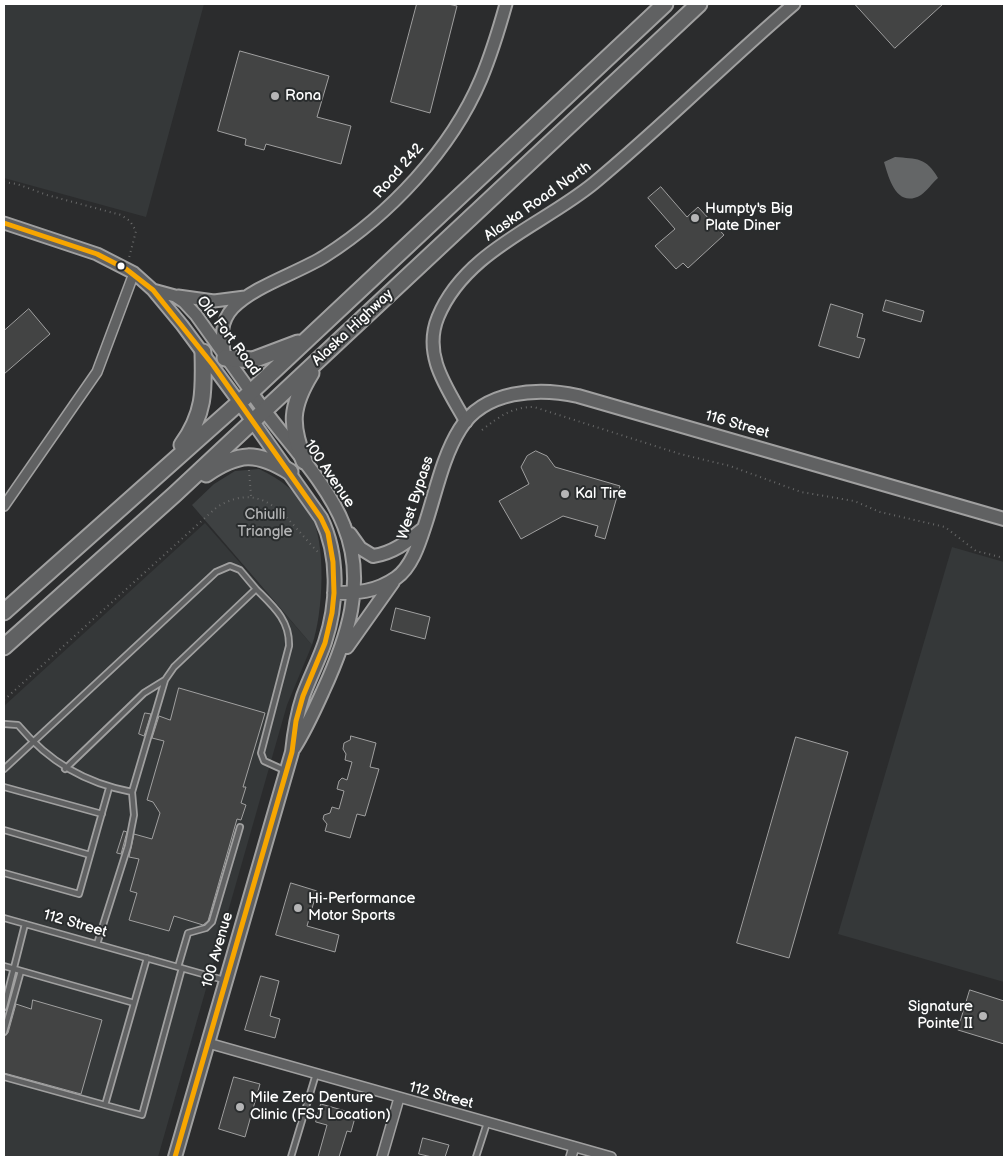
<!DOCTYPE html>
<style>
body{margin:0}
#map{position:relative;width:1008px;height:1161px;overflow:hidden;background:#2b2c2d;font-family:"Balsamiq Sans",sans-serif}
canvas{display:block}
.frame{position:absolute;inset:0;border:5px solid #fff;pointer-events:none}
</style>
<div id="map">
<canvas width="1008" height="1161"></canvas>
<div class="frame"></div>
</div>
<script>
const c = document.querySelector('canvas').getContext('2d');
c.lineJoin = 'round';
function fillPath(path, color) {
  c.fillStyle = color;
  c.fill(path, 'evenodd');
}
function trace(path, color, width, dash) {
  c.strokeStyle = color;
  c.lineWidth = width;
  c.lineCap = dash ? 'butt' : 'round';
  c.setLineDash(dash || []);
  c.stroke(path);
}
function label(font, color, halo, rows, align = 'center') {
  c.font = font + ' "Balsamiq Sans",sans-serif';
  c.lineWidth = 4;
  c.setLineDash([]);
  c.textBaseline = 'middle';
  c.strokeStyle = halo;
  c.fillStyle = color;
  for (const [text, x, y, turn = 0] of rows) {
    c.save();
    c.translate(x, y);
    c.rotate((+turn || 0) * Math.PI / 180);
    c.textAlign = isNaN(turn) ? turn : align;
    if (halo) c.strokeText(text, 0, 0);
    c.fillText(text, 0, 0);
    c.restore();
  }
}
fillPath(new Path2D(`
 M4,4H204L146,217L4,178Z
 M205,523L312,645L287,705L158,1157H4V706Z
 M952,547L1004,562V982L838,934Z`), '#353839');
fillPath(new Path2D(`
 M259,469C281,479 297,492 310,513C327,542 323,614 312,645L192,505L214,484L235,471Z`), '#3e4142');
fillPath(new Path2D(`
 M895,157C917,159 926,157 938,178C932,183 927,191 921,195C897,209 889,179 884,162Z`), '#646667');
const building = new Path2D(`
 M417,4H448L457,6L430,113L391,102Z
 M855,4H943L895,48Z
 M240,51L329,76L317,117L351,126L341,164L266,144L264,150L245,145L246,139L218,131Z
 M661,187L687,217L698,207L724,235L688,268L683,263L676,269L655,246L675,229L648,198Z
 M886,300L924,311L921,322L883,311Z
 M831,304L863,314L857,337L865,339L859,358L819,346Z
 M29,309L50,334L4,374V331Z
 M536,451L547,456L555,467L620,486L605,539L595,536L598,526L563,516L521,539L499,501L529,484L521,467L527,456Z
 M396,608L430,617L425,639L391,630Z
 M179,688L265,713L243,787H246L241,803L246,805L241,820L237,819L208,921L203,925L174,916L169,931L129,920L137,893L130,891L139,859L129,857L134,834L152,839L160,813L153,802L147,800L164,741L152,738L159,716L170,720Z
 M145,713L151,714L144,736L139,734Z
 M351,736L376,743L370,767L379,769L365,816L357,814L350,838L325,831L327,824L323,819L324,815L330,813L332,807L339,809L344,791L337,789L339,781L342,778L347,780L352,762L345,760L346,754L343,749L344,743L350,740Z
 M796,737L848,752L789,958L737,943Z
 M124,831L127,832L121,854L117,853Z
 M291,883L317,891L307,926L339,935L335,952L276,935Z
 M261,976L279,981L270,1016L280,1019L275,1038L245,1030Z
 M970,990L1004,1001V1044L958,1030Z
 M33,1000L102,1020L81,1094L4,1073V1036L8,1033L16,1004L31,1009Z
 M234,1077L260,1084L245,1137L219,1129Z
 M321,1104L356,1114L351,1132L347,1131L339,1157H318L327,1125L316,1122Z
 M423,1138L449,1145L445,1157H432L419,1154Z`);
fillPath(building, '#434444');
trace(building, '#a0a0a0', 1);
const service = new Path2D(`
 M4,724L18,725C49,762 85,783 132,792
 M4,769L216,572L230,566L240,570L256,589
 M65,769L144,693L165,680
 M4,787L102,814
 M4,830L90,855
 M4,873L79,894L109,788
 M4,918L224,980
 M97,944L128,846L134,815L132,792L165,680L174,667L256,589C273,606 290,620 289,646L261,753L264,761L286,771
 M4,966L134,1003
 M178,967L188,933L206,928L212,922L240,827
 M4,1007L25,924
 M4,1032L21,971
 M4,1077L105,1105L147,958
 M105,1105L142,1115L182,968
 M291,1157L316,1074
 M476,1157L487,1123`);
const minor = new Path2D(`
 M4,506L97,372L134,273
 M208,1043L611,1157
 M382,1157L399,1098
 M571,1157L574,1147`);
const tertiary = new Path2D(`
 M4,223L97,254L134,273L153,290L182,325L239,402
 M153,290L175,296L184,302L196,315L251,392
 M178,296L214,301L245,297
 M225,358C222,338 219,323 233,308C254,286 298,273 325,256C389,215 451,150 481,79C491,55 499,29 506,4
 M466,422C448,389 422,356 438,317C465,251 543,225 594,183C663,126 726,62 794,4`);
const secondary = new Path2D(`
 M251,392C279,434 326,479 344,526C367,582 347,639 323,691C314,711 306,729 294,748
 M350,534L360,548L373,556C394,553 408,541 424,528
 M334,593C357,593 376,592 396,578C413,566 420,540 426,522C436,491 443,456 460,429C484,390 538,387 578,396L1004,519
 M347,647L393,582
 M175,1157L292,752C294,733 297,714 303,696C310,677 319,660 325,642C338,603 339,555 321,518L239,402`);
const trunk = new Path2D(`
 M225,358L253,360L298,343
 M182,445C205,413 204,391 203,352
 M304,461C290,425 290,407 311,373
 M206,474C239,452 256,451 290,472
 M4,612L251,392L665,4
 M4,647L175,494L699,4`);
trace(service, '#a0a0a0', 8);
trace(minor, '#a0a0a0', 12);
trace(tertiary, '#a0a0a0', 15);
trace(secondary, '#a0a0a0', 16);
trace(trunk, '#a0a0a0', 19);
trace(new Path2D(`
 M4,182L17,184L47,195L121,215L130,221L136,231L129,258
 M482,430C500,416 512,407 534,407L680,454L730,466L801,492L854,501L880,512L945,527L976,551L1004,558
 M249,470L251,496
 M4,700L217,507C267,477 288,523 320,554`), '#686969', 2, [1, 4]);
trace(service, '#606162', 4.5);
trace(minor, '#606162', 9);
trace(tertiary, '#606162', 11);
trace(secondary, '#606162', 12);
trace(trunk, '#606162', 15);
trace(new Path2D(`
 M4,223L97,254L126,269L153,290L213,365L321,518L328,533L333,562L334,593L332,613L325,643L303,696L296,721L292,752L175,1157`), '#f7a600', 5);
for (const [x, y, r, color] of [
 [275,96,5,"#b5b5b6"],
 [695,218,5,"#b5b5b6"],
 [121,266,4.5,"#fff"],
 [565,494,5,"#b5b5b6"],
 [298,908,5,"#b5b5b6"],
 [983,1016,5,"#b5b5b6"],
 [240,1107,5,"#b5b5b6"]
]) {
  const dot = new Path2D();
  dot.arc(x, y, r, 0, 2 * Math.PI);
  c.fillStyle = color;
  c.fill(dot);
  trace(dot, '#2a2d2e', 2);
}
label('15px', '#fff', '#2a2d2e', [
 ["Rona",285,96],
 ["Humpty's Big",705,209],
 ["Plate Diner",705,226],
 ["Kal Tire",575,494],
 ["Hi-Performance",308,899],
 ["Motor Sports",308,916],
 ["Signature",973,1007,"right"],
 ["Pointe II",973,1024,"right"],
 ["Mile Zero Denture",250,1098],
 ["Clinic (FSJ Location)",250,1115]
], 'left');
label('15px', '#fff', '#2a2d2e', [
 ["Road 242",399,171,-49],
 ["Alaska Road North",538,202,-35],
 ["Alaska Highway",353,328,-43],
 ["Old Fort Road",228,336,53],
 ["116 Street",737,425,16],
 ["100 Avenue",329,474,56],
 ["West Bypass",416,498,-72],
 ["112 Street",75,924,16],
 ["100 Avenue",218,950,-74],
 ["112 Street",441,1096,15]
]);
label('15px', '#b3b4b5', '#2a2d2e', [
 ["Chiulli",265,515],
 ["Triangle",265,532]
]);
</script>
